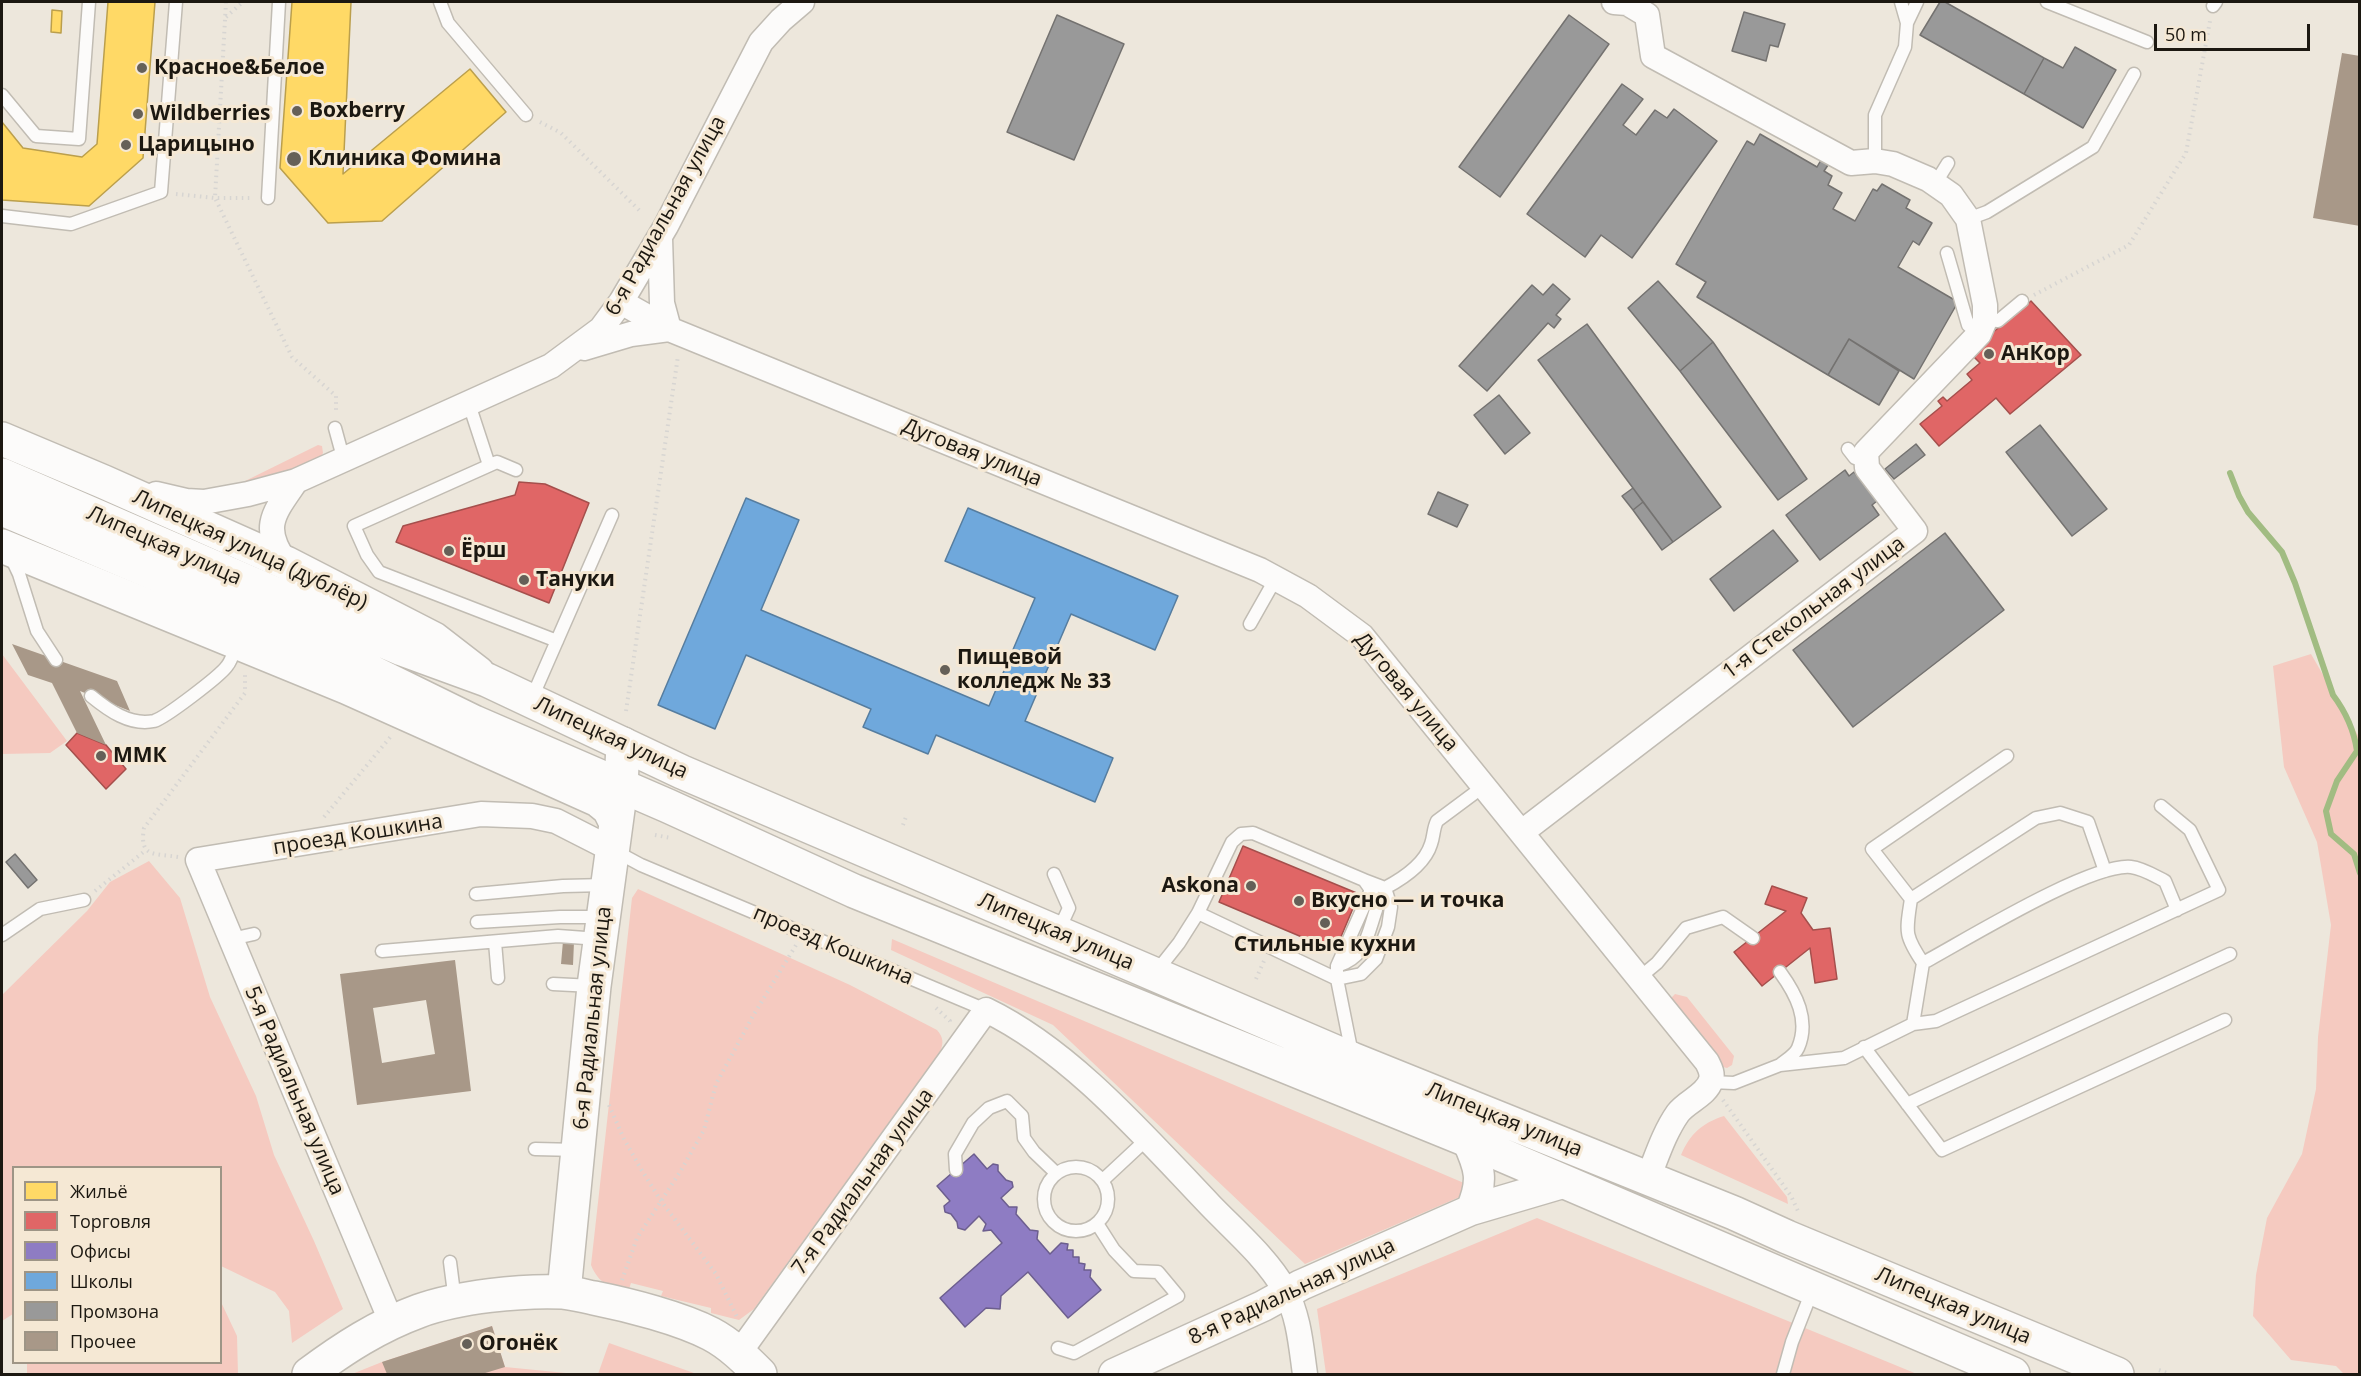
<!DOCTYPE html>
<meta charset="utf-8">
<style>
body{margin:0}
#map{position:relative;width:2361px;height:1376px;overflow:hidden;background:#ede7dc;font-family:"Open Sans",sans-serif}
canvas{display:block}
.frame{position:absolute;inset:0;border:3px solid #1c1811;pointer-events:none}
.legend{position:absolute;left:12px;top:1166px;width:210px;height:198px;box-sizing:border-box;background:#f5e8d4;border:2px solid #9e9586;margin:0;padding:8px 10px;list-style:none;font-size:18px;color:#1c1811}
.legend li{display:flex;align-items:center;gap:12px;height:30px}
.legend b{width:30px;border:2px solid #9e9586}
.scale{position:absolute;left:2154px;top:24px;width:156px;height:27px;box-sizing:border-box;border:3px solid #1c1811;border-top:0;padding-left:8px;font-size:18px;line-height:21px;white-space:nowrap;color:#1c1811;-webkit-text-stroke:4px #f5e8d4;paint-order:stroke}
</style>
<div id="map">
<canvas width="2361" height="1376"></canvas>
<div class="frame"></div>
<ul class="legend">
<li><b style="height:16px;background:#ffd966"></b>Жильё</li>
<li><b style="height:16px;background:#e06666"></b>Торговля</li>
<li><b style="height:16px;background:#8e7cc3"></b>Офисы</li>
<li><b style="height:16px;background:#6fa8dc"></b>Школы</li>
<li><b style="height:16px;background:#999"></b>Промзона</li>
<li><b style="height:16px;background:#a89888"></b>Прочее</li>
</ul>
<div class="scale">50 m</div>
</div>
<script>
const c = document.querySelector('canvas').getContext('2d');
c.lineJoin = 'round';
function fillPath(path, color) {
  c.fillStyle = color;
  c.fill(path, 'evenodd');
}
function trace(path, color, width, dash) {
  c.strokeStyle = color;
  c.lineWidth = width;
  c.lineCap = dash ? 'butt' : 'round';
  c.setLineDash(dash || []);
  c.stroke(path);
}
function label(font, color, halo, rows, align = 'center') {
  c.font = font + ' "Open Sans",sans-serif';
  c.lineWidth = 6;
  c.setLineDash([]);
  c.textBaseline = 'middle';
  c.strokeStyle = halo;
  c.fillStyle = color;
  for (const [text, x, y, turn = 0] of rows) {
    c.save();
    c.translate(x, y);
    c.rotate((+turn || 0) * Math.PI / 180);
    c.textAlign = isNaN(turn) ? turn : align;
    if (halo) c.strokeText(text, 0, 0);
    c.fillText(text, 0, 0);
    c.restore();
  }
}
fillPath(new Path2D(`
 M318,445L322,446L323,453L319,459L264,483L237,485Z
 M2,654L67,741L50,753L2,754Z
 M2311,654L2359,737V1374H2344L2336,1366L2291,1360L2253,1316L2256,1275L2267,1218L2302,1154L2316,1089L2318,1037L2331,925L2317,842L2284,767L2273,666Z
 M149,861L180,898L210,997L256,1096L274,1155L314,1241L343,1309L292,1343L289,1311L275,1292L221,1266L220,1168H14L13,1314L2,1321V995L87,911L110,882Z
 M638,889L850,985L937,1030C943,1037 944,1042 940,1052L754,1309L739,1320L711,1313V1308L661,1296L663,1291L631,1283L628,1292C609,1287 599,1284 591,1265L632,898Z
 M892,939L1478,1189L1305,1264L1053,1025L891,950Z
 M1675,994L1687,997L1734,1056L1732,1065L1727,1068L1719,1066L1671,1003L1672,997Z
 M1724,1116L1787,1197L1788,1204L1681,1155C1690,1134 1702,1123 1724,1116Z
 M1537,1218L1917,1374H1326L1317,1309Z
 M221,1302L237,1336L238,1374H27V1363L220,1362Z
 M492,1326L505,1367L576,1374H352L382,1362Z
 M609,1343L694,1373L695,1374H598Z`), '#f5cac0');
const homes = new Path2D(`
 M108,2H155L143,158L89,206L2,200V122L23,148L82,157L97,144Z
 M292,2H351L343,174L470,69L506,112L382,221L328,223L280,168Z
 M52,10L62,11L61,33L51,32Z`);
fillPath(homes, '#ffd966');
trace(homes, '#bb9f4c', 1.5);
const shops = new Path2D(`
 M2031,301L2081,355L2010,414L1996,398L1939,446L1920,424L1942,406L1938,401L1943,397L1947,401L1972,380L1967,374L1980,363L1969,352Z
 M519,482L545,484L589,503L549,603L396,542L403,526L515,495Z
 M77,733L106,745L126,769L106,789L66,745Z
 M1243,846L1359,894L1335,951L1219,902Z
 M1772,886L1807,898L1801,913L1813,930L1830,928L1837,979L1815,983L1810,948L1762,986L1734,952L1786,911L1765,904Z`);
fillPath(shops, '#e06666');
trace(shops, '#a54f4c', 1.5);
const offices = new Path2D(`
 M974,1154L987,1169L993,1164L998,1165V1171L1006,1180L1012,1182L1013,1187L1001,1198L1009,1207H1017L1016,1214L1030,1230L1038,1231L1037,1239L1050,1254L1061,1243L1068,1244L1067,1250H1073V1257H1079V1263L1085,1264L1084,1270H1091L1090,1277L1101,1290L1068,1318L1028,1272L1001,1296L1000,1309L986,1308L965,1327L940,1298L1002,1243L991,1230L983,1231L986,1224L979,1216L965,1230L958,1228L957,1222L951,1214L945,1212L944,1206L950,1201L937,1186Z`);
fillPath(offices, '#8e7cc3');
trace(offices, '#6c5e8e', 1.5);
const schools = new Path2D(`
 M746,498L799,520L761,610L989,706L1035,598L945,561L968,508L1178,596L1155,650L1071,614L1025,721L1113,758L1095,802L936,735L928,754L863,727L871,709L746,655L715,729L658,705Z`);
fillPath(schools, '#6fa8dc');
trace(schools, '#567d9f', 1.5);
const industry = new Path2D(`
 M1940,2H1945L2044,58L2024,94L1920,35Z
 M1744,12L1785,24L1778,47L1770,45L1766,61L1732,51Z
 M1057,15L1124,44L1074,160L1007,132Z
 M1569,15L1609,44L1500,197L1459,167Z
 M2075,47L2116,70L2083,128L2024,94L2044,58L2063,68Z
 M1622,84L1643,99L1623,125L1636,135L1655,110L1667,118L1674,109L1717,141L1632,258L1601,235L1585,257L1527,214Z
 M1760,134L1817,167L1821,160L1828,165L1824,171L1832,176L1828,185L1842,193L1833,209L1855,221L1873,189L1877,191L1882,184L1910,200L1906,208L1932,223L1919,245L1913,241L1898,267L1958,302L1914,379L1849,339L1828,375L1697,297L1706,282L1676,264L1747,141L1754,145Z
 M1658,281L1713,342L1680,371L1628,308Z
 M1553,284L1570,299L1556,315L1561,319L1554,328L1548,323L1487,391L1459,366L1532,285L1543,295Z
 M1587,324L1721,507L1673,542L1538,360Z
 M1849,339L1899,371L1879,405L1828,375Z
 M1713,342L1807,479L1778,500L1680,371Z
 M1499,395L1530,433L1505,454L1474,415Z
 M2040,425L2107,509L2072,536L2006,452Z
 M1916,444L1925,455L1894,479L1885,469Z
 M1845,470L1849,476L1854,472L1877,501L1872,505L1879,515L1820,560L1786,515Z
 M1633,488L1643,502L1633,510L1622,496Z
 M1438,492L1468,505L1457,527L1428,514Z
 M1643,502L1673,542L1662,550L1633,510Z
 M1773,530L1798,561L1734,611L1710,579Z
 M1945,533L2004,610L1853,727L1793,650Z
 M15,854L37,880L28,888L6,862Z`);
fillPath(industry, '#999');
trace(industry, '#747270', 1.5);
trace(new Path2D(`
 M2230,473L2239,496L2248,512L2282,552L2295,583L2333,695C2345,711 2354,730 2357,751L2337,781L2326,811L2331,834L2354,854L2360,873`), '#a1bc82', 6);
fillPath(new Path2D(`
 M2342,53L2360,56V226L2313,218Z
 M12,644L117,681L130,711L80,691L106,745L77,733L52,683L28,675Z
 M563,941L574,942L573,965L561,964Z
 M455,960L471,1091L357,1105L340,974ZM426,1000L435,1054L382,1063L373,1008Z
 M492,1326L505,1367L482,1374H387L382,1362Z`), '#a89888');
const service = new Path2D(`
 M440,2L448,23L526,115
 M2047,2L2147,42
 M2213,6L2216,2
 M1907,23L1917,2
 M2,95L36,136L79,139L89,2
 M1875,161V115L1905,47L1907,23L1901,2
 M1935,184L1948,163
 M268,198L279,2
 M2,216L71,224L161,192L176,2
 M1968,219L1987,212L2093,147L2134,74
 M1947,253L1968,325L1979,334
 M1985,320L1998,321L2022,301
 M469,404L489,465
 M335,428L344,461
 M1848,449L1855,458L1866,461
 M516,470L497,462L354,526L367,555L379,572L557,641
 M10,555L19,574L37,631L56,660
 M1250,624L1276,578
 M91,696C108,710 130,726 154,721C165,718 220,676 227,666C232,660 234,651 236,645
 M531,700L612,515
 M615,851L641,865L986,1010
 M1054,874L1069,908L1058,932
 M1385,888C1402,879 1425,864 1431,844C1434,836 1433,829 1437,821L1484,786
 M476,894L563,886L606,885
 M1911,899L1872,849L2007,756
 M1198,913L1337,979L1361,974L1376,959L1388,927L1391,907L1385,888L1364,880
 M477,922L560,917H601
 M2,935L40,909L84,900
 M231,939L254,934
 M495,942L498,978
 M382,951L558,936L599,939
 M1923,963C1964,941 2090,863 2131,867C2142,868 2155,876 2165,881L2177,910
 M1337,966C1366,957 1367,936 1376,910V903L1371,890
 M1156,972L1179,943L1198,913L1232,842L1241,834L1253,833L1364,880L1371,890L1337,966V979L1352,1054
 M1780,972C1796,994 1810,1020 1798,1048C1795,1055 1786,1060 1780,1065
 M1639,978L1657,963L1686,928L1723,917L1753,938
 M553,984L593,986
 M1913,1024L1923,963C1904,935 1906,932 1911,899L2036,818L2060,813L2088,822L2105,871
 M1864,1047L1942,1150L2225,1020
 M1711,1082L1734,1083L1780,1065L1844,1058L1913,1024L1936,1021L2219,890L2190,830L2161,806
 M1907,1104L2230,954
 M535,1149L578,1150
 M1044 1199a32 32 0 1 1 64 0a32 32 0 1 1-64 0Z
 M956,1170L955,1154L973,1123L989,1108L1007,1101L1022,1116L1024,1138L1034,1152L1056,1173
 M1103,1180L1147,1139
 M450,1262L455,1301
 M1058,1348L1074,1353L1178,1296L1158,1272L1134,1271L1114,1250L1098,1225
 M1783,1374L1792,1342L1812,1291`);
const minor = new Path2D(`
 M660,238L662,303L669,329
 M621,302L669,329L1260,570L1308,596L1362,636L1707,1062C1710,1068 1713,1073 1711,1080C1707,1095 1687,1101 1678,1113C1664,1133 1657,1156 1648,1178
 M584,348L631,334L669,329
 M156,494L186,501L204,502L248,494L296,481L551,366L601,329L621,302L666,226L761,42L781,20L802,2
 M286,563C260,527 274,513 296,481
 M1522,832L1915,531L1867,468L1866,452L1979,334L1985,320V305L1968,219L1951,195L1928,179L1893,164L1875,161L1851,163L1653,56L1647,15L1627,3L1614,2
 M391,1321L198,860L481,814L532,816L556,821L613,850
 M739,1353L986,1010C1071,1051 1145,1137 1210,1205C1235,1231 1267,1258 1285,1290C1299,1316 1301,1346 1305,1374`);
const tertiary = new Path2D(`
 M1467,1140C1480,1168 1484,1181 1471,1210
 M1114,1374L1263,1306L1301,1285L1471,1210L1566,1182`);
const secondary = new Path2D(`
 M2,439L104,482L286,563L434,639L478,673
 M2,546L346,687L598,800L609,809L616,823
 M564,1292L594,986L621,787L623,744
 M309,1374C344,1348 378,1326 419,1311C457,1297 522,1290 563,1292C573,1293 584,1296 594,1298C629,1305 680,1318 711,1334C730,1344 745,1359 760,1374`);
const primary = new Path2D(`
 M2,475L402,649L487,680L682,772L1154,974L1352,1059L1734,1213L1787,1237L2117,1374
 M2,509L219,601L319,646L474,722L668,806L854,891L1467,1140L2013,1374`);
trace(service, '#c1bcb3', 15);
trace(minor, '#c1bcb3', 27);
trace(tertiary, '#c1bcb3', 33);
trace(secondary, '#c1bcb3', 36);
trace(primary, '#c1bcb3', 36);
trace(new Path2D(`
 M226,2L215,198L292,357L336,396V412
 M226,17L243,2
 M540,122L561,133L642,213
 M176,194L215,198H252
 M2034,295L2129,245L2186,153L2210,21
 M626,711L678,356
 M324,817L392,735
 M903,825L907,814
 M655,835L671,838
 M178,857C154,853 139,858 144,828L245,693V674
 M95,891L146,850
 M1256,979L1264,961
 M936,1008L950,1021V1024
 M1723,1100L1791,1196L1798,1211
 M609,1105L624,1139L641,1169L661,1201L716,1274L738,1319
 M622,1280L637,1238L680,1172L704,1130L716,1084L753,1016L796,945
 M2159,1370L2170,1374`), '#d7d5d2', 4, [1.5, 4.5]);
trace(service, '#fcfbfa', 12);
trace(minor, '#fcfbfa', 24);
trace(tertiary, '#fcfbfa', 30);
trace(secondary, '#fcfbfa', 33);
trace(primary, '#fcfbfa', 33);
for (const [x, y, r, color] of [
 [142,68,6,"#656058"],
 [297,111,6,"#656058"],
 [138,114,6,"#656058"],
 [126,145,6,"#656058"],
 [294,159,8,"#656058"],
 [1989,354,6,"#656058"],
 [449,551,6,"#656058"],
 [524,580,6,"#656058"],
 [945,670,6,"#656058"],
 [101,756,6,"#656058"],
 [1251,886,6,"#656058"],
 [1299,901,6,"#656058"],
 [1325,923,6,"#656058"],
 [467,1344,6,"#656058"]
]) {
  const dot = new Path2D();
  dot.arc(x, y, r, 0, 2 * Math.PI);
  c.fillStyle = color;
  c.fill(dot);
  trace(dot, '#f5e8d4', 2);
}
label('bold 21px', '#1c1811', '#f5e8d4', [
 ["Красное&Белое",154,68],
 ["Boxberry",309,111],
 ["Wildberries",150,114],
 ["Царицыно",138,145],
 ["Клиника Фомина",308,159],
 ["АнКор",2001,354],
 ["Ёрш",461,551],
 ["Тануки",536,580],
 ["Пищевой",957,658],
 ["колледж № 33",957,682],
 ["ММК",113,756],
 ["Askona",1239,886,"right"],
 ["Вкусно — и точка",1311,901],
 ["Стильные кухни",1325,945,"center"],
 ["Огонёк",479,1344]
], 'left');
label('21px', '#1c1811', '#f5e8d4', [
 ["6-я Радиальная улица",666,216,-61],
 ["Дуговая улица",972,453,22],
 ["Липецкая улица",164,546,24],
 ["Липецкая улица (дублёр)",250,550,25],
 ["1-я Стекольная улица",1814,608,-37],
 ["Дуговая улица",1406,692,50],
 ["Липецкая улица",611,738,25],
 ["проезд Кошкина",358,835,-9],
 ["Липецкая улица",1056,932,23],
 ["проезд Кошкина",833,946,23],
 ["6-я Радиальная улица",593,1018,-84],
 ["5-я Радиальная улица",294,1091,67],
 ["Липецкая улица",1504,1120,22],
 ["7-я Радиальная улица",863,1182,-54],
 ["8-я Радиальная улица",1292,1292,-25],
 ["Липецкая улица",1953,1306,23]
]);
</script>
